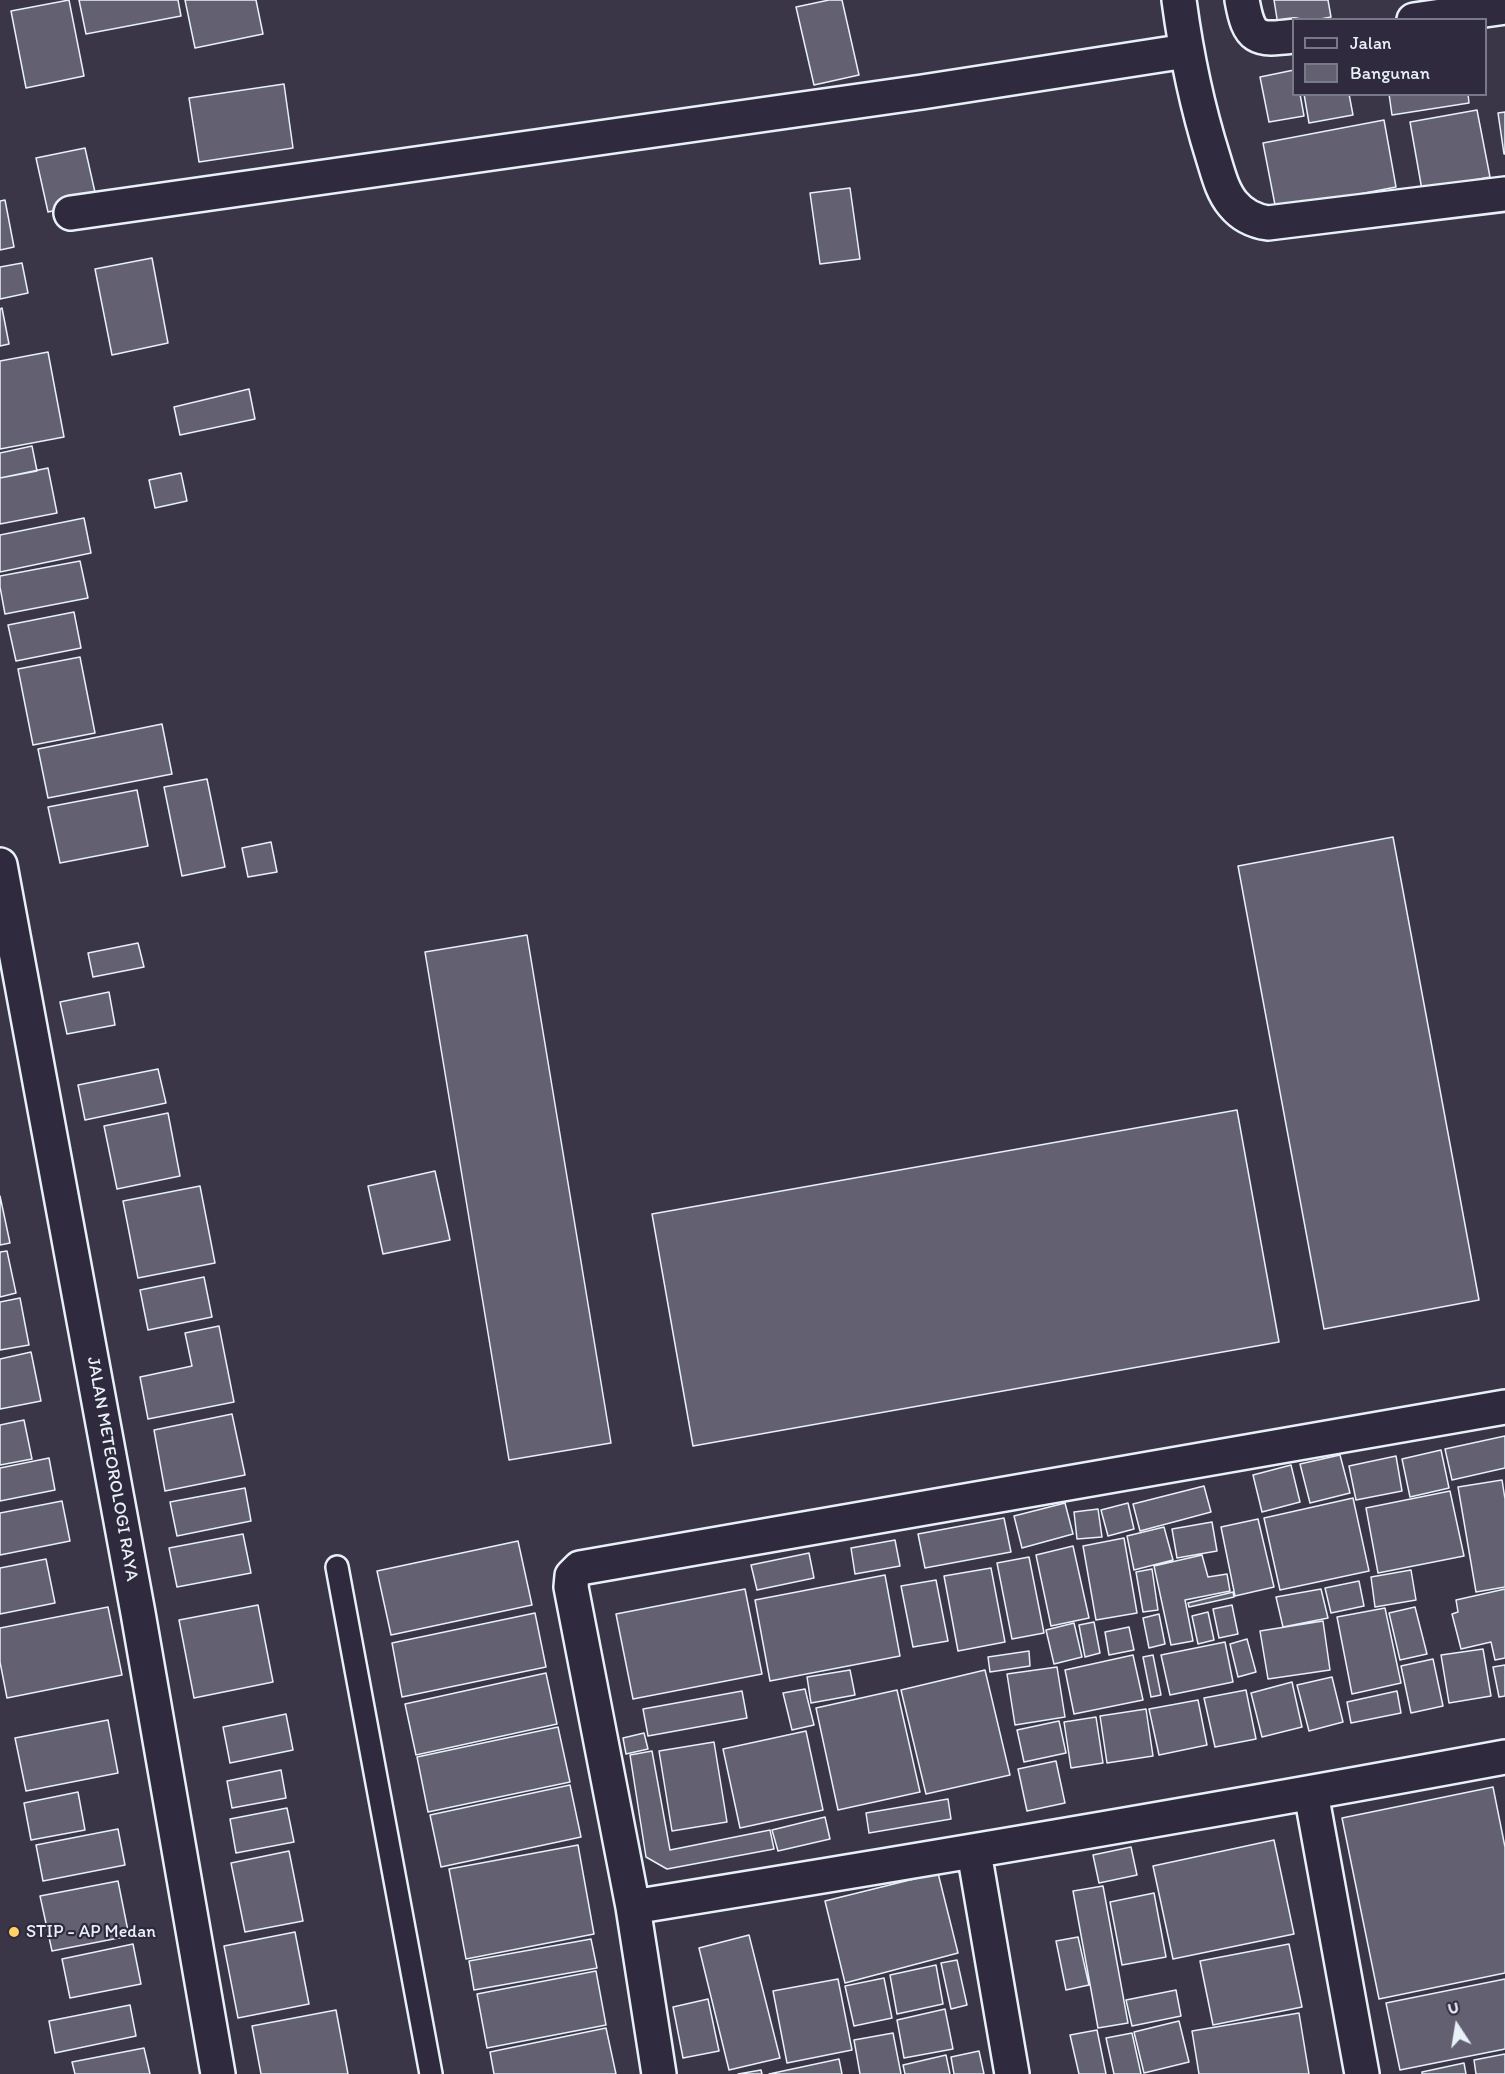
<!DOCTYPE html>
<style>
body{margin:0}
#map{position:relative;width:1505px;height:2074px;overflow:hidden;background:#3a3648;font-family:Itim,sans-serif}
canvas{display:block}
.legend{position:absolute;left:1292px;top:18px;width:195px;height:78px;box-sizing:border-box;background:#2f2a3d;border:2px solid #797a88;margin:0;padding:8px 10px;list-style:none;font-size:18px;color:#e8f1f8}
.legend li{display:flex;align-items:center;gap:12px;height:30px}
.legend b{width:30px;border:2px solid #797a88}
.north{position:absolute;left:1427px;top:1996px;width:60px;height:60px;-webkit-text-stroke:4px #2f2a3d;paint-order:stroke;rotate:348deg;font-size:16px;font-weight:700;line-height:24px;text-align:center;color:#e8f1f8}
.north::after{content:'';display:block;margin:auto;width:21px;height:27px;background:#e8f1f8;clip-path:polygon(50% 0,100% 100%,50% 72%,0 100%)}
</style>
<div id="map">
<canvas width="1505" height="2074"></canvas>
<ul class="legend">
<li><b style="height:8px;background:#2f2a3d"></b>Jalan</li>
<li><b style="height:16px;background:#636171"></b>Bangunan</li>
</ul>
<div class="north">U</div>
</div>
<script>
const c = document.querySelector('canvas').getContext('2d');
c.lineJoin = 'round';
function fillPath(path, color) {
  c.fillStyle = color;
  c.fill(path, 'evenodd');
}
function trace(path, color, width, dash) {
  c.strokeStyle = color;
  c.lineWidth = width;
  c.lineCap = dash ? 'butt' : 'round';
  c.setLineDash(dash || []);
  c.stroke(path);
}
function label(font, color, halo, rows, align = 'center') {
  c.font = font + ' Itim,sans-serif';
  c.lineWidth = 4.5;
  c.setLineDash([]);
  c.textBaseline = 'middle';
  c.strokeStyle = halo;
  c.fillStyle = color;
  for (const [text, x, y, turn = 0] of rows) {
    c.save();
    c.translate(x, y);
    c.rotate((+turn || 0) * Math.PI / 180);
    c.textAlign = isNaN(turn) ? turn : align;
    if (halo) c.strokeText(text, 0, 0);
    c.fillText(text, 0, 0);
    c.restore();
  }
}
const building = new Path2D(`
 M69,0L84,76L26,88L11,11Z
 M79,0H178L181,16L86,34Z
 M185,0H256L263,34L195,48Z
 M829,0H842L859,75L814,85L796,7Z
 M1274,0H1328L1331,17L1315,20H1294V23L1278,25Z
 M1294,70V94H1300L1304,116L1269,122L1260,77Z
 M284,84L293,148L199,162L189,98Z
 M1304,94H1349L1353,115L1309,123Z
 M1389,94H1468L1469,103L1392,115Z
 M1477,110L1490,177L1422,190L1410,122Z
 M1505,112V154H1504L1498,113Z
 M1384,120L1396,187L1276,210L1263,143Z
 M85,148L97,201L48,212L36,158Z
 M850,188L860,259L820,264L810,193Z
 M5,200L14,247L0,250V201Z
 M152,258L168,343L112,355L95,269Z
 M22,263L28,293L0,299V267Z
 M2,308L9,344L0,346V309Z
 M48,352L64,437L0,449V361Z
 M249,389L255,419L180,435L174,407Z
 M32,446L37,471L0,478V453Z
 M48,468L57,513L0,524V478Z
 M181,473L187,501L155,508L149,480Z
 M84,518L91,553L0,572V535Z
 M80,561L88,598L5,614L0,587V576Z
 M74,612L81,648L16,661L8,625Z
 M80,657L95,733L33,745L18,669Z
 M162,724L172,774L48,798L38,749Z
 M207,779L225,867L182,876L164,787Z
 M137,790L148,846L60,863L48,807Z
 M1393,837L1479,1300L1324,1329L1238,866Z
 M271,842L277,872L248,877L242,848Z
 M527,935L611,1443L509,1460L425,952Z
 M138,943L144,967L93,977L88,953Z
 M109,992L115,1025L67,1034L60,1002Z
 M158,1069L166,1103L85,1120L78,1085Z
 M1237,1110L1279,1342L693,1446L652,1214Z
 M168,1113L180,1176L117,1189L104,1126Z
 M435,1171L450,1240L383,1254L368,1186Z
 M200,1186L215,1263L138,1278L123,1201Z
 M0,1196L10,1243L0,1245Z
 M7,1251L16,1293L0,1297V1252Z
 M204,1277L212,1317L148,1330L140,1290Z
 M20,1298L29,1345L0,1350V1302Z
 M219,1326L234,1402L148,1419L140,1377L192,1366L185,1333Z
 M31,1352L41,1401L0,1409V1359Z
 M232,1414L245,1475L165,1491L154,1430Z
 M24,1420L32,1459L0,1465V1425Z
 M1505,1436V1468L1452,1480L1445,1449Z
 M1441,1450L1449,1488L1410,1497L1402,1459Z
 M1340,1455L1350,1493L1310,1503L1300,1464Z
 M1396,1456L1402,1491L1356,1500L1349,1466Z
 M49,1458L55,1490L0,1501V1468Z
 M1291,1465L1300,1502L1262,1512L1253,1475Z
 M1502,1480L1505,1499V1587L1476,1592L1458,1487Z
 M1204,1486L1211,1512L1140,1531L1133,1504Z
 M245,1488L251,1521L177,1536L170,1502Z
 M1450,1491L1464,1556L1378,1573L1366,1508Z
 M1353,1498L1369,1571L1280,1590L1264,1518Z
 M62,1501L70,1541L0,1555V1513Z
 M1065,1503L1073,1534L1022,1548L1014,1516Z
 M1128,1503L1134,1529L1108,1536L1101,1510Z
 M1098,1509L1102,1537L1077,1539L1074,1512Z
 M1004,1518L1011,1552L925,1568L918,1534Z
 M1258,1519L1274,1587L1235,1596L1221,1527Z
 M1212,1522L1217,1551L1177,1558L1172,1529Z
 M1164,1527L1173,1560L1134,1570L1127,1536Z
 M243,1534L251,1573L177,1587L169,1548Z
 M1124,1538L1137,1613L1096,1620L1083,1546Z
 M895,1540L900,1566L855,1574L851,1548Z
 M518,1541L532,1605L391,1635L377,1571Z
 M1073,1546L1089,1618L1051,1626L1036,1555Z
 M809,1553L814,1578L757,1590L751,1565Z
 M1202,1555L1208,1577L1227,1574L1230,1591L1185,1600L1193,1641L1171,1645L1154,1566Z
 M1029,1557L1044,1633L1012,1639L997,1563Z
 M46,1559L55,1603L0,1614V1568Z
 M991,1568L1005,1642L958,1651L944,1576Z
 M1152,1569L1158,1610L1143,1612L1136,1572Z
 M1411,1570L1416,1600L1375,1607L1371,1577Z
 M885,1575L900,1656L770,1681L755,1600Z
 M936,1580L948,1641L913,1647L901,1586Z
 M1359,1581L1364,1606L1331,1613L1325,1588Z
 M745,1589L762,1674L633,1699L616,1614Z
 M1321,1589L1328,1618L1283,1627L1276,1597Z
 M1505,1589V1658L1495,1660L1491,1642L1461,1649L1452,1614L1458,1612L1456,1600Z
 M1233,1592L1234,1597L1189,1607L1188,1603Z
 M258,1605L273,1682L194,1698L179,1620Z
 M1232,1605L1238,1634L1219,1638L1213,1609Z
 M108,1607L122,1675L7,1698L0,1662V1628Z
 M1415,1607L1427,1654L1400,1660L1389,1613Z
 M1385,1608L1401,1683L1352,1694L1337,1617Z
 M1208,1612L1214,1640L1198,1644L1192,1616Z
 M535,1613L546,1667L402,1697L392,1643Z
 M1159,1614L1165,1644L1149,1648L1143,1618Z
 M1323,1621L1330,1670L1268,1679L1260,1631Z
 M1094,1622L1100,1653L1085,1657L1079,1625Z
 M1074,1623L1082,1657L1054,1664L1046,1630Z
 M1129,1627L1134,1650L1109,1655L1105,1632Z
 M1247,1639L1256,1672L1238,1677L1230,1644Z
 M1225,1642L1233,1682L1170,1695L1161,1655Z
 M1483,1649L1491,1696L1449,1703L1441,1655Z
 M1029,1651L1030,1666L990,1672L988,1657Z
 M1133,1655L1143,1700L1074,1714L1065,1670Z
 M1153,1655L1161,1695L1151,1697L1143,1657Z
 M1433,1659L1443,1706L1411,1713L1401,1666Z
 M1505,1665V1696L1499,1697L1493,1667Z
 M1057,1667L1065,1717L1015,1725L1007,1674Z
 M850,1670L855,1695L811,1703L807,1677Z
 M985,1670L1010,1775L926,1794L901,1690Z
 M546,1673L557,1724L416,1755L405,1704Z
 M1332,1677L1343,1722L1309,1731L1297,1685Z
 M1292,1682L1302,1727L1262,1737L1251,1693Z
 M805,1689L814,1725L792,1730L783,1693Z
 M897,1690L920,1792L838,1810L816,1708Z
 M1246,1690L1256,1739L1215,1747L1204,1698Z
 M742,1691L747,1718L648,1736L643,1709Z
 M1397,1691L1401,1713L1351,1723L1347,1702Z
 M1198,1700L1207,1745L1159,1755L1149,1709Z
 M1146,1709L1153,1756L1107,1763L1100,1716Z
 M286,1714L293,1750L230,1763L223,1727Z
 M1096,1717L1103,1763L1071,1768L1064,1722Z
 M108,1720L118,1773L26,1791L15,1738Z
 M1059,1721L1066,1753L1024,1762L1017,1730Z
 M558,1727L570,1782L428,1812L417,1757Z
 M806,1731L823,1810L740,1828L723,1749Z
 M644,1733L648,1749L626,1754L623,1738Z
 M714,1742L727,1822L672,1831L659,1751Z
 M652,1751L670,1850L770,1830L774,1849L667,1869L646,1857L630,1755Z
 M1056,1761L1065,1803L1027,1811L1018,1769Z
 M281,1770L286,1798L232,1808L227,1781Z
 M570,1785L581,1837L441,1867L430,1815Z
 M1493,1787L1505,1847V1973L1379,1999L1342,1818Z
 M78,1792L85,1830L31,1840L24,1803Z
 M948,1799L951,1819L869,1833L866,1813Z
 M287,1808L294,1842L236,1853L230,1819Z
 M825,1817L830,1839L778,1851L772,1830Z
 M118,1829L125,1865L43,1881L36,1845Z
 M1274,1840L1294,1934L1173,1959L1153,1866Z
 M578,1845L594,1934L466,1959L449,1869Z
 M1131,1847L1137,1875L1099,1883L1093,1855Z
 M289,1851L303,1921L245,1932L231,1863Z
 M938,1873L958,1953L845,1983L825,1901Z
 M118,1881L129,1936L52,1951L40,1896Z
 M1103,1886L1128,2023L1098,2028L1073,1891Z
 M1154,1893L1166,1957L1122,1965L1110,1902Z
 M295,1932L309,2004L238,2018L224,1946Z
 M749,1935L780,2058L729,2070L699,1948Z
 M1078,1937L1089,1985L1066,1990L1056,1941Z
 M591,1939L597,1968L474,1990L469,1961Z
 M133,1944L141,1984L70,1998L62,1959Z
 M1289,1944L1302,2007L1213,2025L1200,1961Z
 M957,1960L967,2005L951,2009L941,1963Z
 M936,1965L943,2004L897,2014L890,1975Z
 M596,1971L606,2025L487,2048L477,1994Z
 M884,1978L892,2018L854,2026L845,1986Z
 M838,1979L852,2050L787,2063L773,1991Z
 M1505,1979V2049L1400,2070L1386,2003Z
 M1176,1990L1181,2016L1132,2026L1126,2000Z
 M708,1999L719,2051L683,2058L673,2007Z
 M130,2005L136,2036L55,2053L49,2021Z
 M945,2009L953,2049L904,2058L897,2020Z
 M336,2010L348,2074H261L252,2026Z
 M1299,2013L1309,2074H1199L1192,2031Z
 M1179,2021L1189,2062L1144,2073L1134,2032Z
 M606,2028L616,2074H494L490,2052Z
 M1097,2030L1106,2074H1079L1070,2035Z
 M893,2033L901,2074H860L854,2040Z
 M1132,2033L1141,2074H1114L1106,2038Z
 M144,2048L150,2074H75L72,2062Z
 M979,2051L984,2074H954L951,2057Z
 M1505,2054V2074H1476L1474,2060Z
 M946,2055L950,2074H905L903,2065Z
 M839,2059L842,2074H769Z
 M1464,2063L1466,2074H1422V2072Z
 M761,2070L762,2074H738Z`);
fillPath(building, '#636171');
trace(building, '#e8f1f8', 1.5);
const service = new Path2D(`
 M337,1567L431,2074`);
const minor = new Path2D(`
 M1179,0C1186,53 1197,106 1213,157C1218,173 1222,191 1233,204C1242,215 1254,221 1268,223L1505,194
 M1242,0C1249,39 1256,41 1294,36
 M1414,20L1505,7
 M71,213L922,92L1186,51
 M1311,1793L1362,2074
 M974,1852L1012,2074
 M633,1907C924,1860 1215,1811 1505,1757
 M659,2074L633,1907L571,1587L572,1576L580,1568L1505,1407`);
const tertiary = new Path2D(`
 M0,865L138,1613L218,2074`);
trace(service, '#e8f1f8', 26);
trace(minor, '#e8f1f8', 38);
trace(tertiary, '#e8f1f8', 38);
trace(service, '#2f2a3d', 21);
trace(minor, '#2f2a3d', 33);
trace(tertiary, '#2f2a3d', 33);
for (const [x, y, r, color] of [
 [14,1932,6,"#ffd166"]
]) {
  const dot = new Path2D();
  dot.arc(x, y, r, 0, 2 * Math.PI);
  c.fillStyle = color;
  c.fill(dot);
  trace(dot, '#2f2a3d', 2);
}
label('18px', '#e8f1f8', '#2f2a3d', [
 ["JALAN METEOROLOGI RAYA",112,1469,80]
]);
label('18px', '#e8f1f8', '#2f2a3d', [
 ["STIP - AP Medan",26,1932]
], 'left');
</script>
